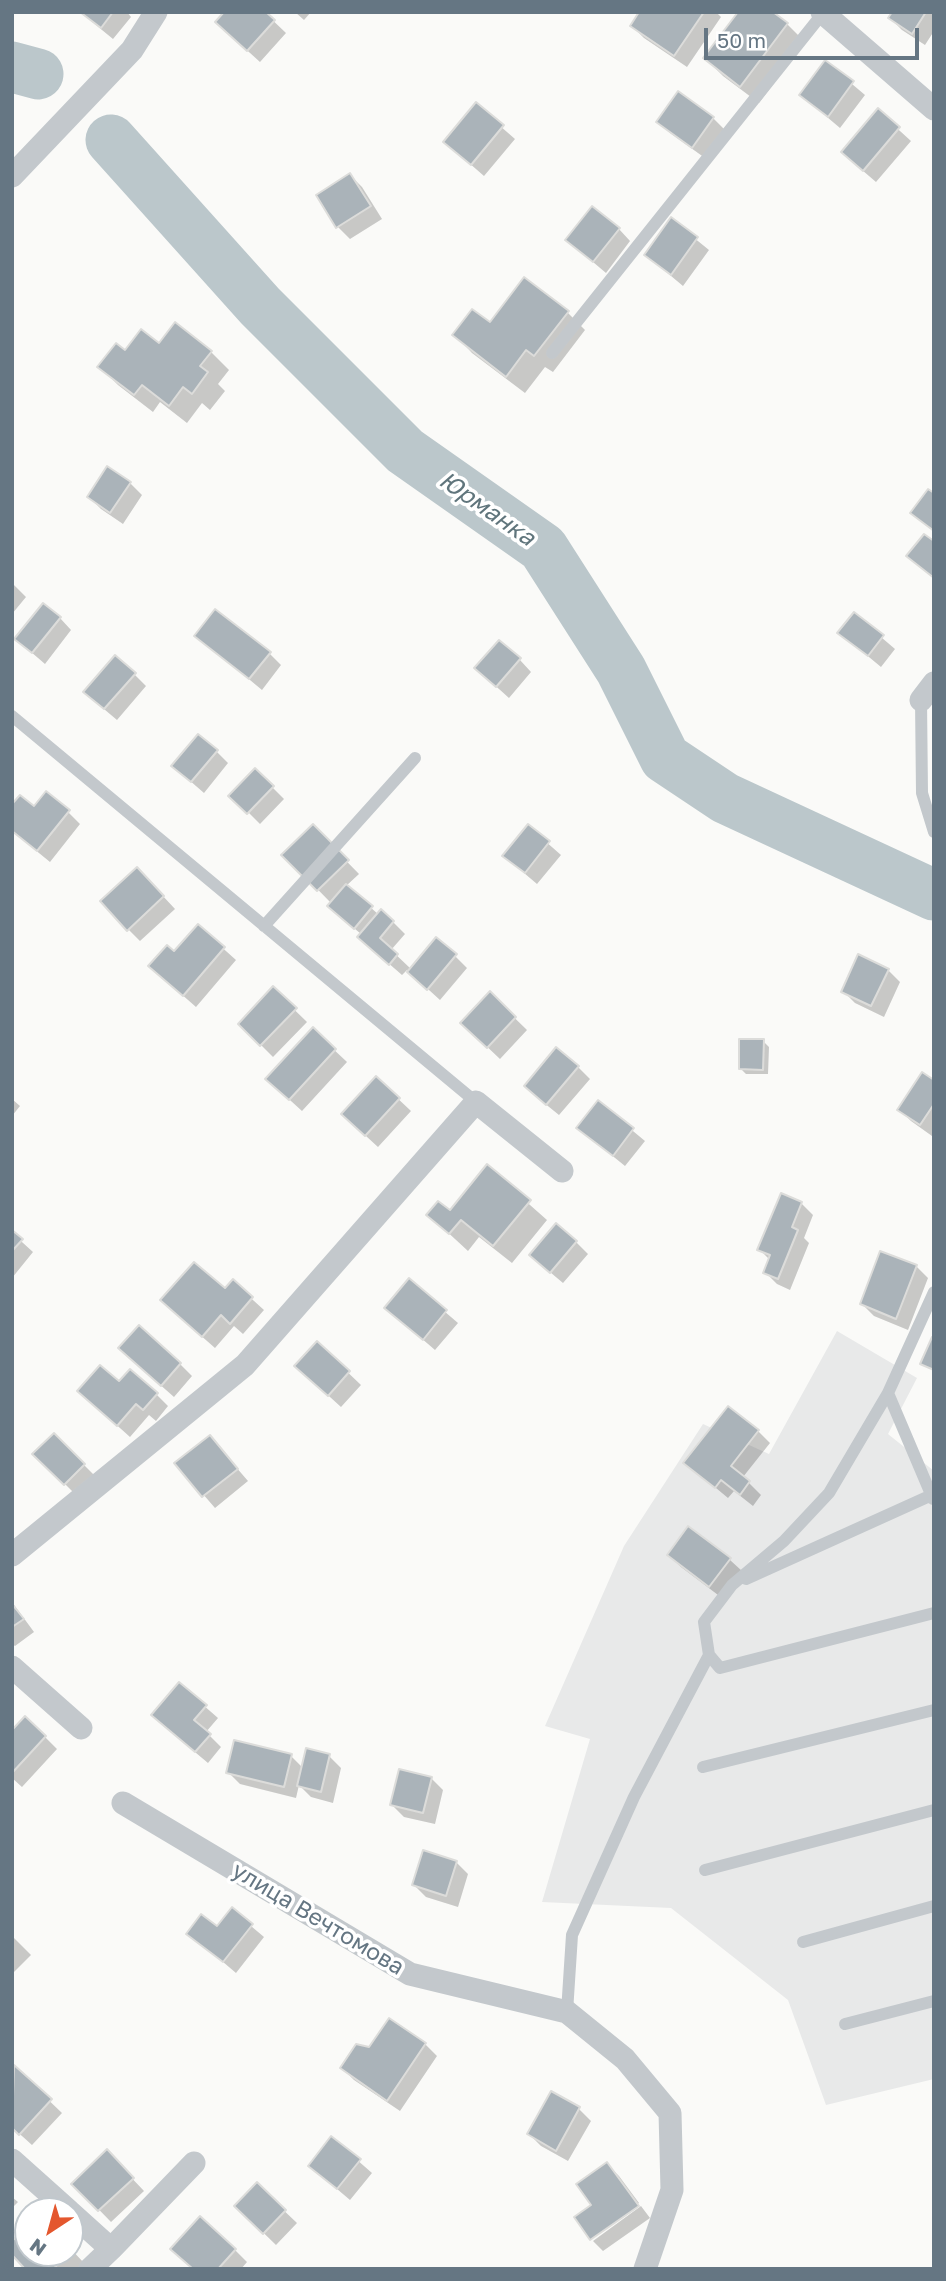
<!DOCTYPE html>
<meta charset="utf-8">
<style>
body{margin:0}
#map{position:relative;width:946px;height:2281px;overflow:hidden;background:#fafaf8;font-family:"Golos Text",sans-serif}
canvas{display:block}
.frame{position:absolute;inset:0;border:14px solid #657683;pointer-events:none}
.north{position:absolute;left:14px;top:2197px;width:70px;height:70px;box-sizing:border-box;background:#fff;border:2px solid #c1c8cd;border-radius:50%;rotate:216deg;font-size:19px;font-weight:700;line-height:28px;text-align:center;color:#657683}
.north::after{content:'';display:block;margin:auto;width:24px;height:32px;background:#e4572e;clip-path:polygon(50% 0,100% 100%,50% 72%,0 100%)}
.scale{position:absolute;left:704px;top:28px;width:215px;height:32px;box-sizing:border-box;border:4px solid #657683;border-top:0;padding-left:9px;font-size:21px;line-height:24px;white-space:nowrap;color:#657683;-webkit-text-stroke:5px #fff;paint-order:stroke}
</style>
<div id="map">
<canvas width="946" height="2281"></canvas>
<div class="frame"></div>
<div class="north">N</div>
<div class="scale">50 m</div>
</div>
<script>
const c = document.querySelector('canvas').getContext('2d');
c.lineJoin = 'round';
function fillPath(path, color) {
  c.fillStyle = color;
  c.fill(path, 'evenodd');
}
function trace(path, color, width, dash) {
  c.strokeStyle = color;
  c.lineWidth = width;
  c.lineCap = dash ? 'butt' : 'round';
  c.setLineDash(dash || []);
  c.stroke(path);
}
function label(font, color, halo, rows, align = 'center') {
  c.font = font + ' "Golos Text",sans-serif';
  c.lineWidth = 7;
  c.setLineDash([]);
  c.textBaseline = 'middle';
  c.strokeStyle = halo;
  c.fillStyle = color;
  for (const [text, x, y, turn = 0] of rows) {
    c.save();
    c.translate(x, y);
    c.rotate((+turn || 0) * Math.PI / 180);
    c.textAlign = isNaN(turn) ? turn : align;
    if (halo) c.strokeText(text, 0, 0);
    c.fillText(text, 0, 0);
    c.restore();
  }
}
fillPath(new Path2D(`
 M837,1331L917,1378L888,1434L934,1471V2079L826,2105L788,2000L671,1908L542,1902L590,1739L545,1726L624,1546L703,1424L769,1454Z`), '#e8e9e9');
fillPath(new Path2D(`
 M80,12H127L131,17L113,39Z
 M264,12L286,33L260,62L229,34Z
 M295,12H311L304,20Z
 M641,12H716L721,17L687,67L644,38L632,26Z
 M894,12H934V31L925,45L902,30L890,18Z
 M787,24L805,42L759,103L723,76L705,58Z
 M826,62L865,95L840,128L801,95Z
 M476,105L515,139L484,176L445,142Z
 M878,111L911,141L876,182L855,164Z
 M713,118L725,130L705,158L670,133L658,122Z
 M350,175L362,187L382,219L350,239L338,227L318,196Z
 M672,220L709,250L683,286L646,255Z
 M619,229L630,241L606,273L567,240Z
 M567,312L585,330L553,372L545,367L525,393L472,353L455,335L490,325Z
 M160,346L211,352L229,370L218,384L225,391L210,410L202,403L187,423L160,402L153,412L118,385L100,367L125,352Z
 M108,469L130,483L142,495L123,524L101,509L89,497Z
 M12,583L26,597L12,614Z
 M854,614L895,649L881,667L840,633Z
 M60,618L71,630L45,664L16,639Z
 M197,636L269,653L281,665L262,690Z
 M520,660L531,672L509,698L489,680Z
 M134,674L146,686L117,720L98,704Z
 M216,751L228,763L204,793L173,766Z
 M255,770L284,799L260,824L231,795Z
 M12,807L68,812L80,824L50,862L12,831Z
 M528,826L561,855L537,884L504,856Z
 M313,827L359,874L346,886L378,914L393,922L405,934L391,950L411,969L455,956L467,968L440,1000L407,970L402,975L371,948L361,934L342,918L332,904L284,855Z
 M149,881L175,909L140,941L128,929Z
 M198,926L236,960L196,1007L163,978L174,954Z
 M888,970L900,982L884,1017L855,1003L843,991Z
 M273,989L307,1022L273,1057L240,1024Z
 M490,994L527,1030L500,1059L462,1023Z
 M313,1030L347,1062L302,1111L280,1091Z
 M763,1041L769,1047L768,1074H746L741,1069Z
 M578,1067L590,1079L559,1115L538,1098Z
 M376,1078L411,1111L378,1147L355,1126Z
 M934,1082V1134L932,1136L911,1121L899,1109Z
 M12,1099L20,1106L12,1116Z
 M598,1102L645,1141L625,1166L578,1128Z
 M487,1167L547,1220L512,1263L479,1237L468,1251L429,1215L450,1212Z
 M801,1203L813,1215L804,1238L809,1243L790,1290L777,1284L765,1272L770,1260L759,1249Z
 M12,1233L33,1252L12,1278Z
 M576,1242L588,1254L563,1283L544,1267Z
 M916,1266L928,1278L908,1330L874,1316L862,1304Z
 M409,1281L458,1323L435,1350L399,1319Z
 M233,1282L264,1310L243,1334L234,1326L215,1348L174,1312L225,1291Z
 M317,1343L361,1385L341,1407L308,1377Z
 M132,1360L180,1364L192,1376L174,1397Z
 M119,1384L157,1395L168,1406L156,1421L149,1415L130,1437L91,1402Z
 M758,1431L770,1443L743,1477L761,1495L753,1506L734,1491L728,1498L686,1463Z
 M54,1435L96,1477L77,1496L35,1454Z
 M210,1437L248,1481L215,1508L177,1464Z
 M669,1555L730,1560L742,1571L722,1598L681,1567Z
 M12,1602L34,1632L15,1646L12,1644Z
 M179,1684L218,1718L206,1732L221,1747L208,1763L165,1727Z
 M12,1733L45,1737L57,1749L22,1787L12,1778Z
 M291,1756L303,1768L329,1756L341,1768L333,1803L311,1797L299,1785L296,1798L240,1784L228,1772Z
 M431,1778L443,1790L435,1824L404,1817L392,1805Z
 M456,1862L468,1874L458,1907L426,1897L414,1885Z
 M232,1910L264,1937L236,1973L189,1933L218,1929Z
 M12,1936L31,1955L12,1974Z
 M425,2044L437,2056L400,2111L354,2080L342,2068L370,2049Z
 M14,2067L62,2113L32,2145L12,2127Z
 M579,2109L591,2121L568,2161L541,2146L529,2134Z
 M332,2138L372,2173L350,2200L310,2166Z
 M107,2152L144,2191L111,2222L74,2184Z
 M607,2164L619,2176L639,2203L591,2238Z
 M257,2185L297,2223L276,2245L236,2206Z
 M12,2197L18,2202L12,2208Z
 M641,2206L650,2218L603,2251L593,2241Z
 M28,2228V2253H70V2248L84,2263L78,2269H28Z
 M235,2250L247,2262L241,2269H194Z`), '#0003');
trace(new Path2D(`
 M12,67L38,74
 M111,140L260,306L405,451L543,548L621,670L665,758L725,798L934,895`), '#bbc7cb', 51);
const building = new Path2D(`
 M80,12H113L101,28Z
 M224,12H266L275,20L247,51L215,22Z
 M639,12H704L674,56L630,26Z
 M738,12H773L788,23L740,87L703,58Z
 M892,12H926L912,34L888,18Z
 M825,60L854,81L828,117L799,95Z
 M678,91L714,117L692,148L656,122Z
 M476,102L504,125L471,165L443,142Z
 M878,108L900,127L863,171L841,152Z
 M350,173L371,206L336,228L316,195Z
 M592,206L620,228L593,262L565,240Z
 M671,217L698,237L671,275L644,255Z
 M524,277L569,311L534,356L526,350L506,377L452,335L472,309L490,322Z
 M175,322L212,351L200,366L208,372L192,394L183,387L169,406L142,385L134,395L97,367L116,343L125,350L141,329L159,343Z
 M107,466L131,482L110,513L87,497Z
 M928,489L934,493V531L910,513Z
 M924,534L934,541V578L906,556Z
 M43,603L61,617L32,653L14,639Z
 M215,609L271,652L249,679L194,636Z
 M854,612L884,635L868,656L837,633Z
 M499,640L521,658L496,687L474,668Z
 M115,655L136,673L104,709L83,692Z
 M198,734L218,750L191,782L171,766Z
 M255,768L274,786L247,814L228,796Z
 M46,791L70,810L37,851L12,831V804L20,795L34,806Z
 M313,824L349,860L317,891L281,855Z
 M528,824L550,841L525,873L502,856Z
 M137,867L164,896L127,931L100,901Z
 M346,884L373,906L354,929L327,906Z
 M381,909L394,921L380,938L398,954L389,965L357,937Z
 M198,924L225,947L183,996L148,966L167,945L174,951Z
 M436,937L457,954L427,990L407,972Z
 M858,954L889,969L871,1006L841,992Z
 M273,986L297,1008L260,1046L238,1024Z
 M490,991L516,1017L487,1048L460,1023Z
 M313,1027L336,1049L289,1100L265,1079Z
 M739,1039H764L763,1070L739,1069Z
 M556,1047L579,1066L546,1105L524,1086Z
 M922,1072L934,1080V1104L920,1125L897,1110Z
 M376,1076L400,1098L365,1136L341,1114Z
 M598,1100L634,1128L613,1156L576,1128Z
 M487,1164L531,1200L493,1246L461,1220L449,1234L426,1215L438,1201L450,1210Z
 M781,1193L802,1202L792,1227L798,1230L778,1279L763,1273L770,1255L757,1250Z
 M556,1223L577,1241L550,1273L529,1255Z
 M12,1230L23,1239L12,1251Z
 M880,1251L917,1265L896,1319L860,1304Z
 M194,1262L225,1288L233,1279L253,1297L230,1324L221,1315L202,1337L160,1300Z
 M409,1278L447,1310L423,1340L384,1308Z
 M139,1325L181,1363L161,1386L118,1348Z
 M932,1337L934,1338V1370L920,1364Z
 M317,1341L350,1371L328,1396L294,1366Z
 M100,1365L119,1381L130,1369L158,1393L143,1410L136,1404L117,1426L77,1391Z
 M728,1406L759,1430L731,1466L750,1481L740,1495L721,1480L715,1488L683,1463Z
 M54,1433L85,1464L64,1485L32,1454Z
 M210,1435L238,1469L202,1497L174,1463Z
 M688,1526L731,1558L709,1587L667,1555Z
 M12,1604L24,1619L12,1627Z
 M179,1682L207,1705L194,1720L211,1734L195,1752L151,1715Z
 M25,1716L46,1736L12,1773V1730Z
 M234,1740L292,1754L284,1787L226,1773Z
 M306,1748L330,1754L321,1792L297,1786Z
 M399,1769L432,1777L423,1813L390,1805Z
 M423,1850L457,1861L446,1896L412,1885Z
 M232,1907L253,1924L223,1962L186,1934L201,1914L217,1926Z
 M389,2018L426,2043L387,2101L340,2068L356,2044L369,2047Z
 M14,2065L52,2099L19,2135L12,2128Z
 M551,2091L580,2107L556,2151L527,2134Z
 M331,2136L361,2159L337,2189L308,2166Z
 M107,2149L134,2178L98,2211L71,2184Z
 M607,2162L639,2206L590,2240L574,2217L591,2205L576,2184Z
 M257,2182L286,2210L263,2234L234,2206Z
 M200,2216L236,2249L218,2269H193L170,2249Z
 M28,2226V2253H70L53,2269H25L12,2255V2241Z`);
fillPath(building, '#aab3b9');
trace(building, '#dcdcda', 2);
trace(new Path2D(`
 M552,353L823,13
 M921,700L922,793L934,832
 M12,716L476,1102
 M264,926L415,758
 M888,1393L933,1499
 M746,1579L934,1494
 M709,1655L720,1668L934,1613
 M703,1767L934,1710
 M705,1870L934,1810
 M803,1942L934,1906
 M567,2012L572,1935L634,1797L709,1655L704,1622L732,1585L784,1541L829,1493L888,1393L934,1292
 M845,2024L934,2001`), '#c3c8cc', 12);
trace(new Path2D(`
 M822,12L934,109
 M12,176L132,50L156,12
 M921,700L934,683
 M12,1555L245,1365L476,1102L562,1171
 M12,1667L81,1728
 M123,1803L410,1974L567,2012L625,2059L670,2113L672,2190L645,2269
 M12,2160L69,2211
 M70,2212L111,2249L90,2269
 M111,2249L194,2163`), '#c3c8cc', 23);
label('23px', '#657683', '#fff', [
 ["улица Вечтомова",318,1919,31]
]);
label('italic 24px', '#60757c', '#fff', [
 ["Юрманка",487,509,35]
]);
</script>
